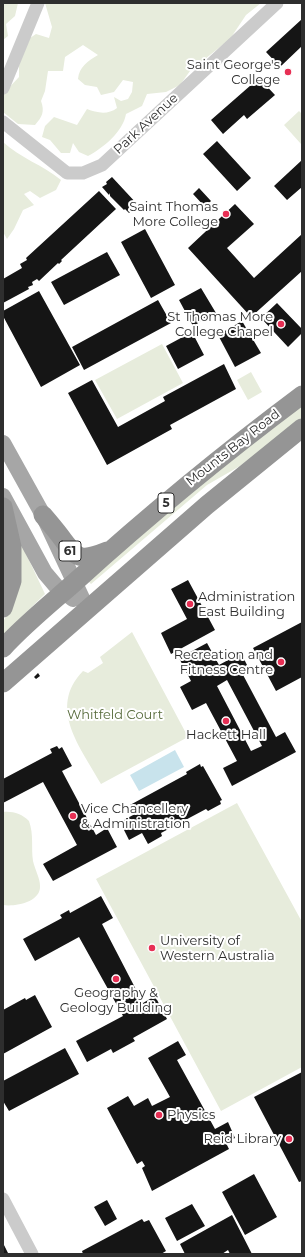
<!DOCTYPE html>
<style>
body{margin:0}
#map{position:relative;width:305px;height:1257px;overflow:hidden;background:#fff;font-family:Montserrat,sans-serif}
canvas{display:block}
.frame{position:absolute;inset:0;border:4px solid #2e2e2e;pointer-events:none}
</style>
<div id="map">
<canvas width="305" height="1257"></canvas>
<div class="frame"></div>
</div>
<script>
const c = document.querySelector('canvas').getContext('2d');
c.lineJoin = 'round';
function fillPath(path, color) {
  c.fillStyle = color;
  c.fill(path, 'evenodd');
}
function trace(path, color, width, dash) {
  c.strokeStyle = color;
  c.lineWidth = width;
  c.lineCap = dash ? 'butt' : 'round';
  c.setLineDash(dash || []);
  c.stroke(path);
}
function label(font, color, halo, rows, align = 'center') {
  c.font = font + ' Montserrat,sans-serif';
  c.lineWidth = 4;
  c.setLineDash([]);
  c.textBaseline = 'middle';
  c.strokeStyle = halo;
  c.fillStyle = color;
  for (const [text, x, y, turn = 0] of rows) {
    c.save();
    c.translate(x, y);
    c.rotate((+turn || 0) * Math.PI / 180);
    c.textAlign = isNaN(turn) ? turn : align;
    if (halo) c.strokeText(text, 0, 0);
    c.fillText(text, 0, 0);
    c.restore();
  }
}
fillPath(new Path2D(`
 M3,3H18L15,16L6,24L8,36L3,40Z
 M45,3H261L246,15L230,39L190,71L180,85L166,92L147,94L142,106L126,114C123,132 103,148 88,156L79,152L73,143L70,153H61L50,140L42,137L45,126L54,117L77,125L87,109C97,113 108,115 117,108L114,97L121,101L128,99L132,92L133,82L123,80L114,92L101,95L97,87L85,85L78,79C79,67 88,61 98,55L83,45L65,57L63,71H48L45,91L41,101C45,112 42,117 35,125L18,124L3,112L4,93L19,77V66L24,42L36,34L49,38L52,27Z
 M299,111L302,114L301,144L284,125Z
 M3,142C20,158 43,165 61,180L56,190L40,198L30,191L24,194L34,205L23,210L14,229L7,239L3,232Z
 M162,344L183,383L117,419L95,380Z
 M251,372L262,392L248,400L237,380Z
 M302,406V420L240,466L207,485L91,584L87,580L199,483Z
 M11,522L45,594L3,635V622L7,614Z
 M132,632L188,737L101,784C81,748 47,708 83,671L88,673L103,663L100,657Z
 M237,803L302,922V1067L221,1111L96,879Z
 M3,812C13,811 22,814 29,821C34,835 31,848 33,861C35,870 40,878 40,886C41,902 15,907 3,905Z`), '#e7ecdc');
fillPath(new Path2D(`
 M175,750L184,767L139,791L130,775Z`), '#c8e3ec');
fillPath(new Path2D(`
 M302,19V46L280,67L266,52Z
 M259,78L275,95L247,119L244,115L223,134L211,120Z
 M217,141L251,178L237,191L203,154Z
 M302,160V187L287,200L274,186Z
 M112,177L138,205L129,213L125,209L124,210L110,196V193L109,195L102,187L107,184L106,182Z
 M199,188L211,201L205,207L193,194Z
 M99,191L116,209L61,260L62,261L59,264L58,263L39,281L37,279L32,282L33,285L28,287L29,289L3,303V279L22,268L20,264L27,260L26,258Z
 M235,204L254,224L227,248L254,278L302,234V271L251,317L188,248Z
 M145,229L175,285L151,298L121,242Z
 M107,252L120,275L64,305L51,282Z
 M201,288L216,313L193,326L179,300Z
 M39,291L80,365L41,387L3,316V311Z
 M158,300L171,323L84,370L72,347Z
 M277,303L302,329V333L288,347L261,318Z
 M242,321L261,353L235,367L218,335Z
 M192,332L204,355L178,369L166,346Z
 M224,364L236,389L170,425L172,429L107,465L68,393L92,380L118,427L165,401L163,397Z
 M188,580L215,630L171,654L161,633L187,619L171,589Z
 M302,622V677L276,691L253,648Z
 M207,643L219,665L241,653L249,669L242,673L276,737L285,732L296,752L232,786L223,768L237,761L206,703L192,710L180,687L191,681L179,658ZM227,680L262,746L251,751L217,686Z
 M38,673L40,676L36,679L34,677Z
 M57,746L59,749L62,747L72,766L62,771L96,835L107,828L117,847L53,881L43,864L77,845L43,782L3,803V779L52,753L50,749Z
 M200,764L201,767L203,766L222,800L220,801L221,804L208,811L206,809L161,833L162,836L148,844L142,833L129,840L120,822L135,814L130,805L187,774L186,772Z
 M101,896L113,918L102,924L143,1003L155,996L167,1019L133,1038L135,1041L113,1053L111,1049L87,1062L76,1041L123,1016L79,937L35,961L23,939L62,918L60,915L69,910L70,913Z
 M35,995L52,1027L3,1054V1010L25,998L26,1000Z
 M178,1041L186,1055L177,1060L215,1129L228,1122L235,1138L226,1143L229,1149L152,1191L142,1168L145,1166L142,1161L137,1164L107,1108L128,1096L134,1106L148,1098L152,1106L170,1097L148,1058Z
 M65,1048L79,1074L9,1111L3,1101V1081Z
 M302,1072V1181L299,1182L254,1097Z
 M254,1174L277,1217L245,1235L222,1192Z
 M107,1200L117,1219L105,1226L94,1207Z
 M192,1204L205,1226L177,1241L165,1218Z
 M232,1215L252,1254H230L228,1250L222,1254H185L180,1244Z
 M142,1219L144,1222L149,1220L166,1251L161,1254H83L82,1251Z
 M3,1243L8,1253L7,1254H3Z`), '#151515');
trace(new Path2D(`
 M3,88L38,3
 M3,122L67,173H83L102,165L277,3
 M3,1199L32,1254`), '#cbcbcb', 13);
trace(new Path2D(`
 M3,443L43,515L87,609
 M3,496L45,573L56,586L73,599`), '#a6a6a6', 16);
trace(new Path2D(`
 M3,507L12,547V581L3,608
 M43,515C49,522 55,529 61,537C77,559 80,562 107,551
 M3,648C25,624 50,604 75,582C148,516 223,454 302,395
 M3,683L207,505L302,428`), '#959595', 19);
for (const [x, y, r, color] of [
 [288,72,4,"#e72f54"],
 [226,214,4,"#e72f54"],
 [281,324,4,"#e72f54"],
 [190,604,4,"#e72f54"],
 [281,662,4,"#e72f54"],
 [226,721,4,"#e72f54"],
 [73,816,4,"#e72f54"],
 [152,948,4,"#e72f54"],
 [116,979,4,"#e72f54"],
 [159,1115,4,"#e72f54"],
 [289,1139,4,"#e72f54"]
]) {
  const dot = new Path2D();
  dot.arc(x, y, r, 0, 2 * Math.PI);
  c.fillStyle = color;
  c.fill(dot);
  trace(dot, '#fff', 1.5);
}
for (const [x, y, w] of [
 [166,503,16],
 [70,551,22]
]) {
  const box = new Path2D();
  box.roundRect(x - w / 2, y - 10, w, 20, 3);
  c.fillStyle = '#fff';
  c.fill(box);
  trace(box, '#2e2e2e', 1);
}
label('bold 12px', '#2e2e2e', null, [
 ["5",166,503],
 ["61",70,551]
]);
label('13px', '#2e2e2e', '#fff', [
 ["Saint George's",280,65],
 ["College",280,80],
 ["Saint Thomas",218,207],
 ["More College",218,222],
 ["St Thomas More",273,317],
 ["College Chapel",273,332],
 ["Administration",198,597,"left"],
 ["East Building",198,612,"left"],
 ["Recreation and",273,655],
 ["Fitness Centre",273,670],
 ["Hackett Hall",226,735,"center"],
 ["Vice Chancellery",81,809,"left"],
 ["& Administration",81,824,"left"],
 ["University of",160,941,"left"],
 ["Western Australia",160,956,"left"],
 ["Geography &",116,993,"center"],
 ["Geology Building",116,1008,"center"],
 ["Physics",167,1115,"left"],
 ["Reid Library",281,1139]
], 'right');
label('13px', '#2e2e2e', '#fff', [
 ["Park Avenue",146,124,-43],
 ["Mounts Bay Road",233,448,-38]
]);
label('13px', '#576b3b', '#fff', [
 ["Whitfeld Court",115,715]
]);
</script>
